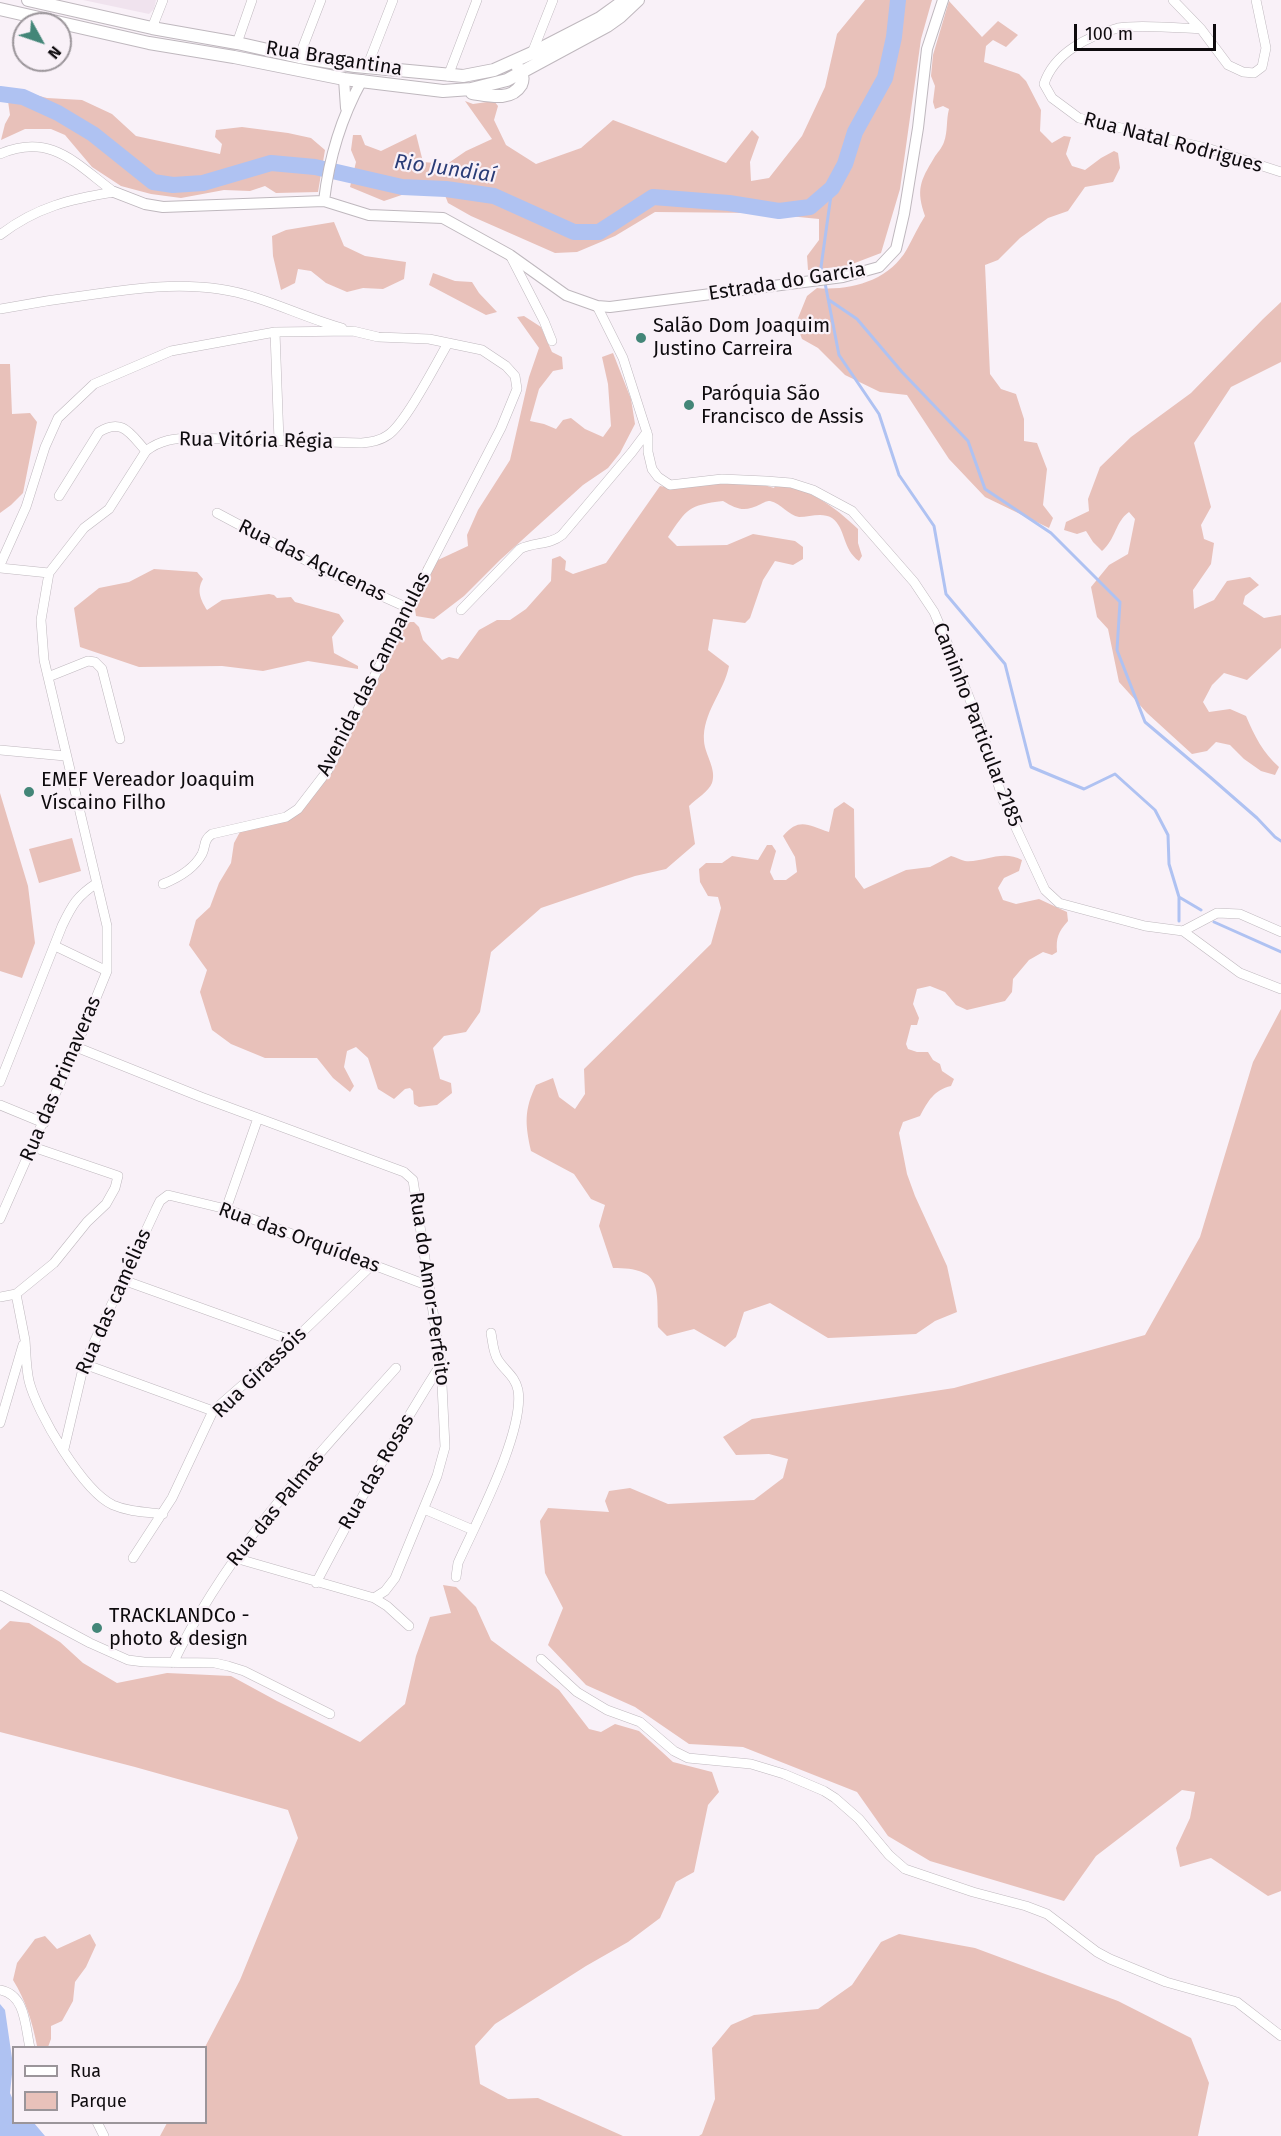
<!DOCTYPE html>
<meta charset="utf-8">
<style>
body{margin:0}
#map{position:relative;width:1281px;height:2136px;overflow:hidden;background:#f9f1f8;font-family:"Fira Sans",sans-serif}
canvas{display:block}
.legend{position:absolute;left:12px;top:2046px;width:195px;height:78px;box-sizing:border-box;background:#f9f1f8;border:2px solid #9b959a;margin:0;padding:8px 10px;list-style:none;font-size:18px;color:#0e0b0e}
.legend li{display:flex;align-items:center;gap:12px;height:30px}
.legend b{width:30px;border:2px solid #9b959a}
.north{position:absolute;left:12px;top:12px;width:60px;height:60px;box-sizing:border-box;background:#f9f1f8;border:2px solid #9b959a;border-radius:50%;rotate:130deg;font-size:16px;font-weight:700;line-height:24px;text-align:center;color:#0e0b0e}
.north::after{content:'';display:block;margin:auto;width:21px;height:27px;background:#438678;clip-path:polygon(50% 0,100% 100%,50% 72%,0 100%)}
.scale{position:absolute;left:1074px;top:24px;width:142px;height:27px;box-sizing:border-box;border:3px solid #0e0b0e;border-top:0;padding-left:8px;font-size:18px;line-height:21px;white-space:nowrap;color:#0e0b0e;-webkit-text-stroke:4px #f9f1f8;paint-order:stroke}
</style>
<div id="map">
<canvas width="1281" height="2136"></canvas>
<ul class="legend">
<li><b style="height:8px;background:#fff"></b>Rua</li>
<li><b style="height:16px;background:#e8c1ba"></b>Parque</li>
</ul>
<div class="north">N</div>
<div class="scale">100 m</div>
</div>
<script>
const c = document.querySelector('canvas').getContext('2d');
c.lineJoin = 'round';
function fillPath(path, color) {
  c.fillStyle = color;
  c.fill(path, 'evenodd');
}
function trace(path, color, width, dash) {
  c.strokeStyle = color;
  c.lineWidth = width;
  c.lineCap = dash ? 'butt' : 'round';
  c.setLineDash(dash || []);
  c.stroke(path);
}
function label(font, color, halo, rows, align = 'center') {
  c.font = font + ' "Fira Sans",sans-serif';
  c.lineWidth = 4.5;
  c.setLineDash([]);
  c.textBaseline = 'middle';
  c.strokeStyle = halo;
  c.fillStyle = color;
  for (const [text, x, y, turn = 0] of rows) {
    c.save();
    c.translate(x, y);
    c.rotate((+turn || 0) * Math.PI / 180);
    c.textAlign = isNaN(turn) ? turn : align;
    if (halo) c.strokeText(text, 0, 0);
    c.fillText(text, 0, 0);
    c.restore();
  }
}
fillPath(new Path2D(`
 M83,0H156L154,9L149,14Z`), '#f0e3ee');
fillPath(new Path2D(`
 M865,0H932L921,39L900,189L881,253L847,266L808,270L807,256L819,240V219L758,213L655,212L615,236L577,252L555,253L471,216L448,203L440,182L384,201L350,187L356,162L351,150L353,135H361L365,145L381,151L416,134L423,162L447,164L466,151L492,139L465,101L473,104L494,101L498,106L494,120L506,145L536,164L581,148L613,120L726,163L752,130L759,137L750,162L751,181L769,178L802,136L825,87L837,34Z
 M949,1L982,37L998,21L1018,35L1006,47L993,40L986,46L984,62L1019,74L1026,81L1041,110L1040,131L1052,143L1064,136L1071,137L1066,154L1072,166L1085,170L1101,158L1114,151L1118,153L1120,168L1113,182L1085,187L1068,211L1048,218L1020,238L998,260L985,265L990,374L1001,389L1016,394L1024,419V441L1037,443L1047,469L1043,505L1053,518L1049,528L985,497L949,459L907,395L880,392L845,375L818,348L802,339L796,323L807,296L817,288C850,291 889,281 907,249C913,238 918,227 925,216C916,190 920,181 934,158C937,153 942,148 944,142C948,131 946,120 949,109L943,106L935,109L933,102L935,86L931,76L933,55Z
 M6,87L47,98L82,100L112,114L136,136L220,154L222,144L215,137L216,130L242,127L288,133L311,138L325,150L318,192L276,193L265,186L250,191L224,190L181,198L151,194L121,186L92,167L65,135L51,129H25L1,140L5,124L10,115Z
 M334,222L344,246L365,256L406,262L404,279L383,289L363,288L347,292L326,283L311,271L298,269L295,283L281,290L273,256L272,236L286,230Z
 M433,273L455,281L472,282L479,293L497,312L486,315L429,285Z
 M1281,302V362L1231,387L1194,443L1211,507L1201,525L1204,539L1214,543L1211,564L1193,590L1194,609L1214,600L1227,581L1250,577L1259,585L1245,596L1243,604L1264,618L1281,615V648L1247,680L1224,673L1212,685L1203,702L1209,712L1230,709L1246,716C1254,735 1263,753 1279,767L1275,775L1261,771L1244,759L1230,745L1216,742L1207,751L1192,754L1147,713L1119,682L1108,629L1097,617L1091,587L1109,565L1128,554L1135,519L1129,512C1115,522 1116,539 1102,551L1093,542L1086,531L1077,534L1064,530L1066,522L1089,511L1088,499L1100,467L1131,437L1191,393L1263,319Z
 M524,316L541,327L552,352L562,357L563,369L553,371L539,389L530,421L544,424L556,429L563,420L571,418L585,429L603,437L611,426L608,384L602,357L613,353L631,399L635,424L620,453L608,468L583,485L500,560L464,596L434,619L416,616L415,609L427,586L423,567L468,546L467,535L478,510L510,460L529,377L539,348L517,317Z
 M0,364H10L12,414L30,413L37,422L23,493L11,505L0,513Z
 M723,483L764,485L774,488L776,484C809,488 834,506 858,529V543L862,556L859,561C842,549 846,528 832,518C822,512 810,517 799,517C789,516 781,503 770,501C766,501 765,502 761,504C745,512 738,510 723,501C688,505 687,509 668,537L677,546L727,545L753,534L795,541L803,547V559L793,565L775,561L763,580L750,618L745,623L713,619L708,650L729,666C724,692 702,713 704,741C705,755 717,769 712,783C709,791 696,799 689,806L695,844L666,869L635,876L541,908L491,952L480,1012L466,1032L444,1036L433,1048L440,1079L451,1083L452,1093L437,1105L419,1107L414,1104L413,1091L410,1088L405,1089L394,1099L378,1089L368,1058L356,1047L347,1051L344,1067L354,1086L350,1092L333,1078L317,1058H265L231,1044L212,1030L200,992L207,970L189,945L196,920L210,907L219,883L231,863L234,843L241,830L288,819L330,774L407,622H414L419,627L423,640L442,660L449,657L458,659L479,630L497,620H510L526,609L551,581L552,559L560,556L566,561L565,570L573,574L606,563L660,486L670,488Z
 M154,569L197,572L203,579C196,591 201,600 207,610L222,600L269,594L274,595L277,598L291,597L295,602L339,614L344,621L332,637L334,653L358,666V669L308,661L263,671L222,666L139,667L80,647L74,608L99,588L129,582Z
 M0,793L28,886L35,943L22,978L0,971Z
 M844,802L854,809L855,877L864,889L906,870L930,867L951,856C955,857 961,860 965,861C983,863 1002,849 1022,860L1019,871L1004,878L998,888L1003,900L1016,904L1039,899L1067,912L1068,921C1058,932 1056,938 1057,952L1052,955L1043,952L1029,960L1013,979L1012,992L1005,1001L967,1010L956,1005L945,992L930,986L917,989L913,1004L919,1018L917,1025H911L906,1044L908,1049L917,1052H928L933,1060L940,1064L942,1071L954,1079L951,1086C934,1090 928,1101 920,1116L903,1122L899,1133L907,1174L915,1196L947,1266L957,1312L935,1321L916,1334L828,1338L770,1303L744,1312L736,1337L725,1347L694,1329L667,1336L658,1327C657,1286 662,1268 613,1268L599,1226L605,1205L591,1199L574,1174L531,1151C525,1124 524,1110 536,1085L553,1078L559,1097L575,1109L585,1094L584,1069L711,944L721,908L718,897L708,896L700,882L699,869L706,863H722L732,856L758,860L767,845H772L776,851L770,872L774,880H786L797,872L795,857L783,836C799,817 808,825 829,832L834,809Z
 M72,838L81,871L39,883L29,849Z
 M1281,1009V1891L1268,1896L1211,1858L1180,1867L1176,1848L1190,1818L1195,1792L1182,1790L1096,1856L1064,1901L930,1861L888,1836L857,1792L743,1747L689,1744L635,1707L586,1685L548,1645L563,1608L545,1573L540,1521L548,1508L609,1512L605,1501L609,1491L630,1488L668,1504L754,1500L783,1478L788,1459L769,1454L736,1455L723,1437L752,1419L954,1388L1145,1335L1200,1237L1253,1062Z
 M443,1585L456,1587L476,1607L491,1640L559,1690L589,1729L601,1732L615,1724L639,1731L673,1762L712,1772L719,1792L708,1805L694,1872L676,1882L660,1918L628,1942L586,1966L495,2024L475,2046L480,2084L508,2099L538,2098L623,2136H160L167,2123L206,2122L205,2047L240,1980L298,1838L288,1810L135,1767L0,1732V1630L10,1621L29,1623L60,1642L83,1663L117,1683L167,1673L231,1676L277,1701L360,1742L405,1704L416,1656L430,1617L451,1613Z
 M90,1934L96,1945L86,1967L75,1982L73,2001L62,2021L51,2026V2039L48,2047L37,2046C32,2021 26,2001 13,1980L17,1963L35,1939L45,1936L57,1949Z
 M899,1934L975,1948L1118,2001L1191,2038L1209,2083L1198,2136H699L702,2134L715,2099L712,2048L731,2025L754,2015L818,2009L852,1985L881,1942Z`), '#e8c1ba');
fillPath(new Path2D(`
 M0,2004L5,2010L13,2065L10,2093L13,2100L14,2122L34,2123L45,2136H0Z`), '#afc2f2');
trace(new Path2D(`
 M823,277L821,267L832,188
 M825,283L839,355L879,414L899,475L934,526L946,594L1005,664L1031,767L1084,789L1115,774L1155,810L1168,835L1169,864L1179,897V921
 M829,300L857,319L902,372L968,441L985,489L1051,533L1120,602L1117,650L1145,722L1210,777L1257,818L1275,837L1281,841
 M1179,897L1201,910
 M1214,922L1281,952`), '#afc2f2', 3);
trace(new Path2D(`
 M0,94L23,97L58,113L93,134L153,182L173,185L203,183L271,163L315,167L402,187L446,189L494,196L574,232H599L653,197L729,203L779,211L810,207L832,188L845,164L855,132L885,78L894,37L898,0`), '#afc2f2', 16);
const minor = new Path2D(`
 M1173,0L1201,29L1228,65L1243,72L1254,73L1262,67L1266,48L1256,0
 M152,28L163,0
 M1201,29C1180,28 1138,24 1118,28C1088,36 1054,53 1044,84L1052,98L1079,118L1210,149L1281,172
 M237,43L252,0
 M532,53L553,0
 M299,57L321,0
 M367,67L393,0
 M448,76L477,0
 M0,154C51,132 76,164 114,192
 M0,235C36,207 71,199 114,192
 M511,257L544,321L552,341
 M597,306L623,358L648,436V452L652,469L658,477L670,485L722,479L766,481L791,483L813,490L852,511L914,582L934,612L949,647L980,725L1003,800L1045,890L1059,903L1145,926L1183,931L1240,973L1281,989
 M0,309C32,303 64,298 96,294C137,288 177,283 219,289C262,295 301,317 342,328
 M275,332L279,441
 M59,496L99,432C123,417 131,435 146,451
 M217,513L324,570L408,608
 M0,565L26,507L45,447L58,418L94,384L171,351L275,332L353,331L378,337L429,339L482,350L506,366L515,376L517,389L501,428L408,608L328,770L298,809L286,817L212,834C203,840 206,846 202,854C194,869 178,878 163,884
 M0,568L49,573
 M461,610L520,549C534,542 550,545 562,535L632,452L647,432
 M48,677L88,661L95,662L102,669L120,739
 M0,750L65,756
 M1183,931L1217,913L1240,914L1281,932
 M55,946L107,971
 M76,1047L201,1097L404,1172L413,1180L441,1364L445,1447L437,1476L395,1578L385,1591L374,1598
 M0,1082L62,926C72,905 77,896 97,883
 M0,1105L44,1123
 M226,1209L258,1118
 M0,1219L76,1047L107,971V926L44,660L41,620L49,573L84,528L109,509L146,451C160,440 175,438 192,438L361,443C370,442 380,441 388,435C405,424 436,364 448,343
 M123,1280L293,1341
 M16,1294C19,1309 22,1325 25,1340C26,1353 26,1368 29,1381C37,1413 83,1491 113,1505C129,1512 146,1512 163,1514
 M0,1297L16,1294L54,1263L87,1222L106,1204L115,1188L118,1176L33,1147
 M84,1364L213,1411
 M0,1423L23,1345
 M64,1449L84,1364L156,1209L160,1201L168,1195L226,1209L429,1286
 M424,1509L473,1530
 M133,1558L172,1498L213,1411L293,1341L372,1265
 M235,1558L374,1598L387,1606L409,1626
 M456,1577L458,1563C476,1523 525,1431 518,1390C515,1376 505,1371 498,1360C493,1352 493,1343 491,1333
 M316,1583C355,1508 396,1435 441,1364
 M0,1595L90,1643L128,1660L144,1662L215,1663L228,1666L244,1671L330,1714
 M541,1659L577,1692L607,1710L640,1722L674,1751L688,1758L751,1764L784,1774L824,1791L835,1798L859,1819L889,1855L905,1869L973,1892L1026,1906L1047,1914L1097,1952L1110,1959L1166,1982L1237,2002L1281,2036
 M173,1663C229,1547 312,1462 396,1368
 M0,1990C26,1995 25,2026 30,2048
 M97,2122L104,2136`);
const tertiary = new Path2D(`
 M344,79L346,108
 M114,192L145,204L163,207L324,201L369,215L443,218L510,255L566,295L597,306L610,307L843,277L879,267L896,249L904,214L918,128L927,49L943,0
 M324,201C329,158 341,118 362,80`);
const secondary = new Path2D(`
 M28,0L152,28L237,43L299,57L355,66L463,76L494,70L532,53L600,18L625,0
 M0,9L149,43L234,57L344,79L443,91L471,89L507,80L607,26L621,16L638,0
 M472,93C487,95 511,102 521,85C524,79 522,73 518,68`);
trace(minor, '#bfb8be', 10);
trace(tertiary, '#bfb8be', 12);
trace(secondary, '#bfb8be', 14);
trace(minor, '#fff', 9);
trace(tertiary, '#fff', 10);
trace(secondary, '#fff', 12);
for (const [x, y, r, color] of [
 [641,338,6,"#438678"],
 [689,405,6,"#438678"],
 [29,792,6,"#438678"],
 [97,1628,6,"#438678"]
]) {
  const dot = new Path2D();
  dot.arc(x, y, r, 0, 2 * Math.PI);
  c.fillStyle = color;
  c.fill(dot);
  trace(dot, '#f9f1f8', 2);
}
label('20px', '#0e0b0e', '#f9f1f8', [
 ["Rua Bragantina",334,59,9],
 ["Rua Natal Rodrigues",1173,143,15],
 ["Estrada do Garcia",787,282,-9],
 ["Rua Vitória Régia",256,441,1],
 ["Rua das Açucenas",312,561,26],
 ["Avenida das Campanulas",374,674,-63],
 ["Caminho Particular 2185",977,725,69],
 ["Rua das Primaveras",61,1079,-67],
 ["Rua das Orquídeas",299,1238,20],
 ["Rua do Amor-Perfeito",429,1289,82],
 ["Rua das camélias",114,1302,-66],
 ["Rua Girassóis",260,1373,-44],
 ["Rua das Rosas",377,1472,-60],
 ["Rua das Palmas",276,1509,-51]
]);
label('20px', '#0e0b0e', '#f9f1f8', [
 ["Salão Dom Joaquim",653,326],
 ["Justino Carreira",653,349],
 ["Paróquia São",701,394],
 ["Francisco de Assis",701,417],
 ["EMEF Vereador Joaquim",41,780],
 ["Víscaino Filho",41,803],
 ["TRACKLANDCo -",109,1616],
 ["photo & design",109,1639]
], 'left');
label('italic 21px', '#2b3d77', '#f9f1f8', [
 ["Rio Jundiaí",445,169,8]
]);
</script>
